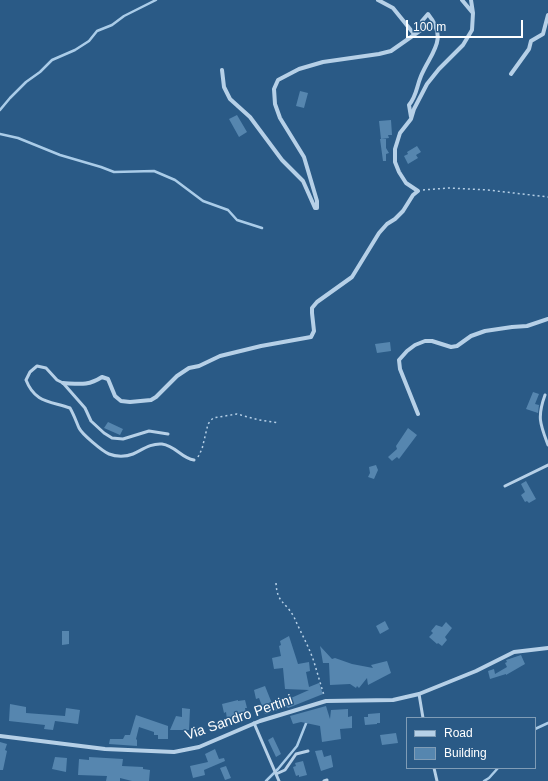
<!DOCTYPE html>
<style>
body{margin:0}
#map{position:relative;width:548px;height:781px;overflow:hidden;background:#2a5a86;font-family:Arial,sans-serif}
canvas{display:block}
.legend{position:absolute;left:406px;top:717px;width:130px;height:52px;box-sizing:border-box;background:#2a5a86;border:1px solid #7f9cb6;margin:0;padding:5px 7px;list-style:none;font-size:12px;color:#fff}
.legend li{display:flex;align-items:center;gap:8px;height:20px}
.legend b{width:20px;border:1px solid #7f9cb6}
.scale{position:absolute;left:406px;top:20px;width:117px;height:18px;box-sizing:border-box;border:2px solid #fff;border-top:0;padding-left:5px;font-size:12px;line-height:14px;white-space:nowrap;color:#fff;-webkit-text-stroke:3px #2a5a86;paint-order:stroke}
</style>
<div id="map">
<canvas width="548" height="781"></canvas>
<ul class="legend">
<li><b style="height:5px;background:#b6d0e7"></b>Road</li>
<li><b style="height:11px;background:#5686af"></b>Building</li>
</ul>
<div class="scale">100 m</div>
</div>
<script>
const c = document.querySelector('canvas').getContext('2d');
c.lineJoin = 'round';
function trace(path, color, width, dash) {
  c.strokeStyle = color;
  c.lineWidth = width;
  c.lineCap = dash ? 'butt' : 'round';
  c.setLineDash(dash || []);
  c.stroke(path);
}
function fillPath(path, color) {
  c.fillStyle = color;
  c.fill(path, 'evenodd');
}
function label(font, color, halo, rows, align = 'center') {
  c.font = font + ' Arial,sans-serif';
  c.lineWidth = 3;
  c.setLineDash([]);
  c.textBaseline = 'middle';
  c.strokeStyle = halo;
  c.fillStyle = color;
  for (const [text, x, y, turn = 0] of rows) {
    c.save();
    c.translate(x, y);
    c.rotate((+turn || 0) * Math.PI / 180);
    c.textAlign = isNaN(turn) ? turn : align;
    if (halo) c.strokeText(text, 0, 0);
    c.fillText(text, 0, 0);
    c.restore();
  }
}
trace(new Path2D(`
 M0,110L10,98L26,82L40,72L52,60L75,50L89,41L97,31L112,25L124,16L156,0
 M0,134L18,138L60,155L101,167L114,172L154,171L175,180L203,201L228,210L237,220L262,228
 M535,729L548,723
 M266,781L278,769L297,746L307,721
 M484,781L489,778L498,768`), '#aacce8', 2.5);
fillPath(new Path2D(`
 M300,91L308,93L304,108L296,106Z
 M237,115L247,132L239,137L229,119Z
 M391,120L392,135H388L389,138L381,139L379,121Z
 M380,139H386V148L389,153L386,154V161H383Z
 M417,146L421,152L416,155L418,158L408,164L404,156L408,154L407,152Z
 M390,342L391,351L377,353L375,344Z
 M533,392L539,394L535,404L539,405L538,413L526,409Z
 M108,422L123,429L120,435L104,428Z
 M408,428L417,435L399,459L397,457L392,461L388,457L397,449L396,446Z
 M376,465L378,470L374,479L368,477L370,473L369,467Z
 M526,481L536,499L529,503L527,501L525,502L521,495L525,492L521,484Z
 M385,621L389,629L380,634L376,626Z
 M446,622L452,628L445,637L447,640L442,646L438,643L437,644L429,637L433,633L431,631L436,625L442,627Z
 M62,631H69V644L62,645Z
 M289,636L298,664L309,662L310,671L306,672L309,687L319,683L323,694L288,708L287,707L265,714L259,698L256,699L254,690L265,686L273,706L309,690L285,689L283,668L274,669L272,658L281,656L279,646L281,645L280,641Z
 M320,646L332,659L335,658L352,664L373,668L371,665L387,661L391,673L368,685L367,678L359,688L357,686L356,688L350,684L330,685L329,663H323Z
 M521,655L525,664L506,675V674L490,679L488,671L494,669L495,674L507,667L505,663L507,662L506,660Z
 M238,700V701L245,700L247,708H245L246,713L227,719L226,712L224,713L222,704Z
 M10,704L26,707V713L65,716L66,708L80,710L78,724L55,721L53,730L44,729L45,725L9,721Z
 M326,706L330,719L331,710L348,709V717L352,716V728L340,729L341,739L322,742L320,726L301,722L293,724L290,716Z
 M182,708L190,709L189,730H170L176,716L182,717Z
 M380,713V723H377V724L365,725L364,717H368V714Z
 M136,715L168,726V739H158V735H154V732L139,727L136,739L137,740V746L109,744L110,739H123L125,735H130Z
 M396,733L398,743L382,745L380,735Z
 M273,737L281,754L276,757L268,740Z
 M0,742L7,744L5,750L7,751L3,770H0Z
 M215,749L219,759L224,758L225,761L204,770L205,775L193,778L190,766L208,762L205,754Z
 M322,750L324,757L331,755L333,766V767L321,771L315,751Z
 M55,757L67,758L66,772L52,769Z
 M89,757L123,759L122,766L143,767V769L150,770L149,781H132L120,778V781H106L107,776L78,775L79,759L89,760Z
 M303,761L307,775L299,777V775L296,776L293,767L296,766L295,763Z
 M226,766L231,778L225,780L220,768Z`), '#5686af');
trace(new Path2D(`
 M423,190L448,188L488,190L548,197
 M198,457L202,449L208,424L213,418L237,414L259,420L279,423
 M276,583C277,603 285,601 294,617C300,631 308,645 313,659C317,671 320,683 324,695`), '#b6d0e7', 1.5, [2, 3]);
trace(new Path2D(`
 M545,395C537,417 540,424 548,445
 M168,434L149,431L123,439L112,438L104,433L91,421L85,408L63,383L57,380L46,368L37,366L30,372L26,380C35,403 50,401 70,408C74,415 76,421 79,428C82,434 102,451 109,454C116,457 126,457 133,454C142,450 151,443 162,444C176,446 181,458 194,460
 M505,486L548,465
 M419,694L423,718
 M254,723L279,781
 M434,768L437,781
 M276,774L285,770L296,754L308,751
 M324,781L327,780`), '#b6d0e7', 3);
trace(new Path2D(`
 M378,0L393,8L414,34
 M462,0L472,12
 M222,70L224,87L230,99L250,117L282,160L303,181L315,208H317V201L304,157L280,118L275,104L274,89L278,80L299,69L323,62L379,54L391,51L421,30L422,21L428,14C449,40 431,52 421,76C416,88 417,95 409,105L411,117
 M511,74L529,49L531,41L543,34L548,15
 M63,383C80,384 88,386 102,377L108,379L115,396L121,401L130,402L151,400L156,397L177,376L189,368L199,366L220,356L261,346L311,337L314,331L312,313V308L317,302L352,277L379,233L387,224L395,219L403,211L413,195L418,191L406,183L399,172L395,162V149L400,133L411,119L414,109L427,84L439,69L463,45L472,30L473,13L471,0
 M418,414L400,369L399,360L407,351L415,345L425,341H432L451,347L457,346L471,336L485,331L512,327L527,326L548,319
 M0,736L105,749L174,752L199,747L260,721L326,701L393,700L419,694L476,671L514,652L548,648`), '#b6d0e7', 4);
label('14px', '#fff', '#2a5a86', [
 ["Via Sandro Pertini",239,718,-19]
]);
</script>
